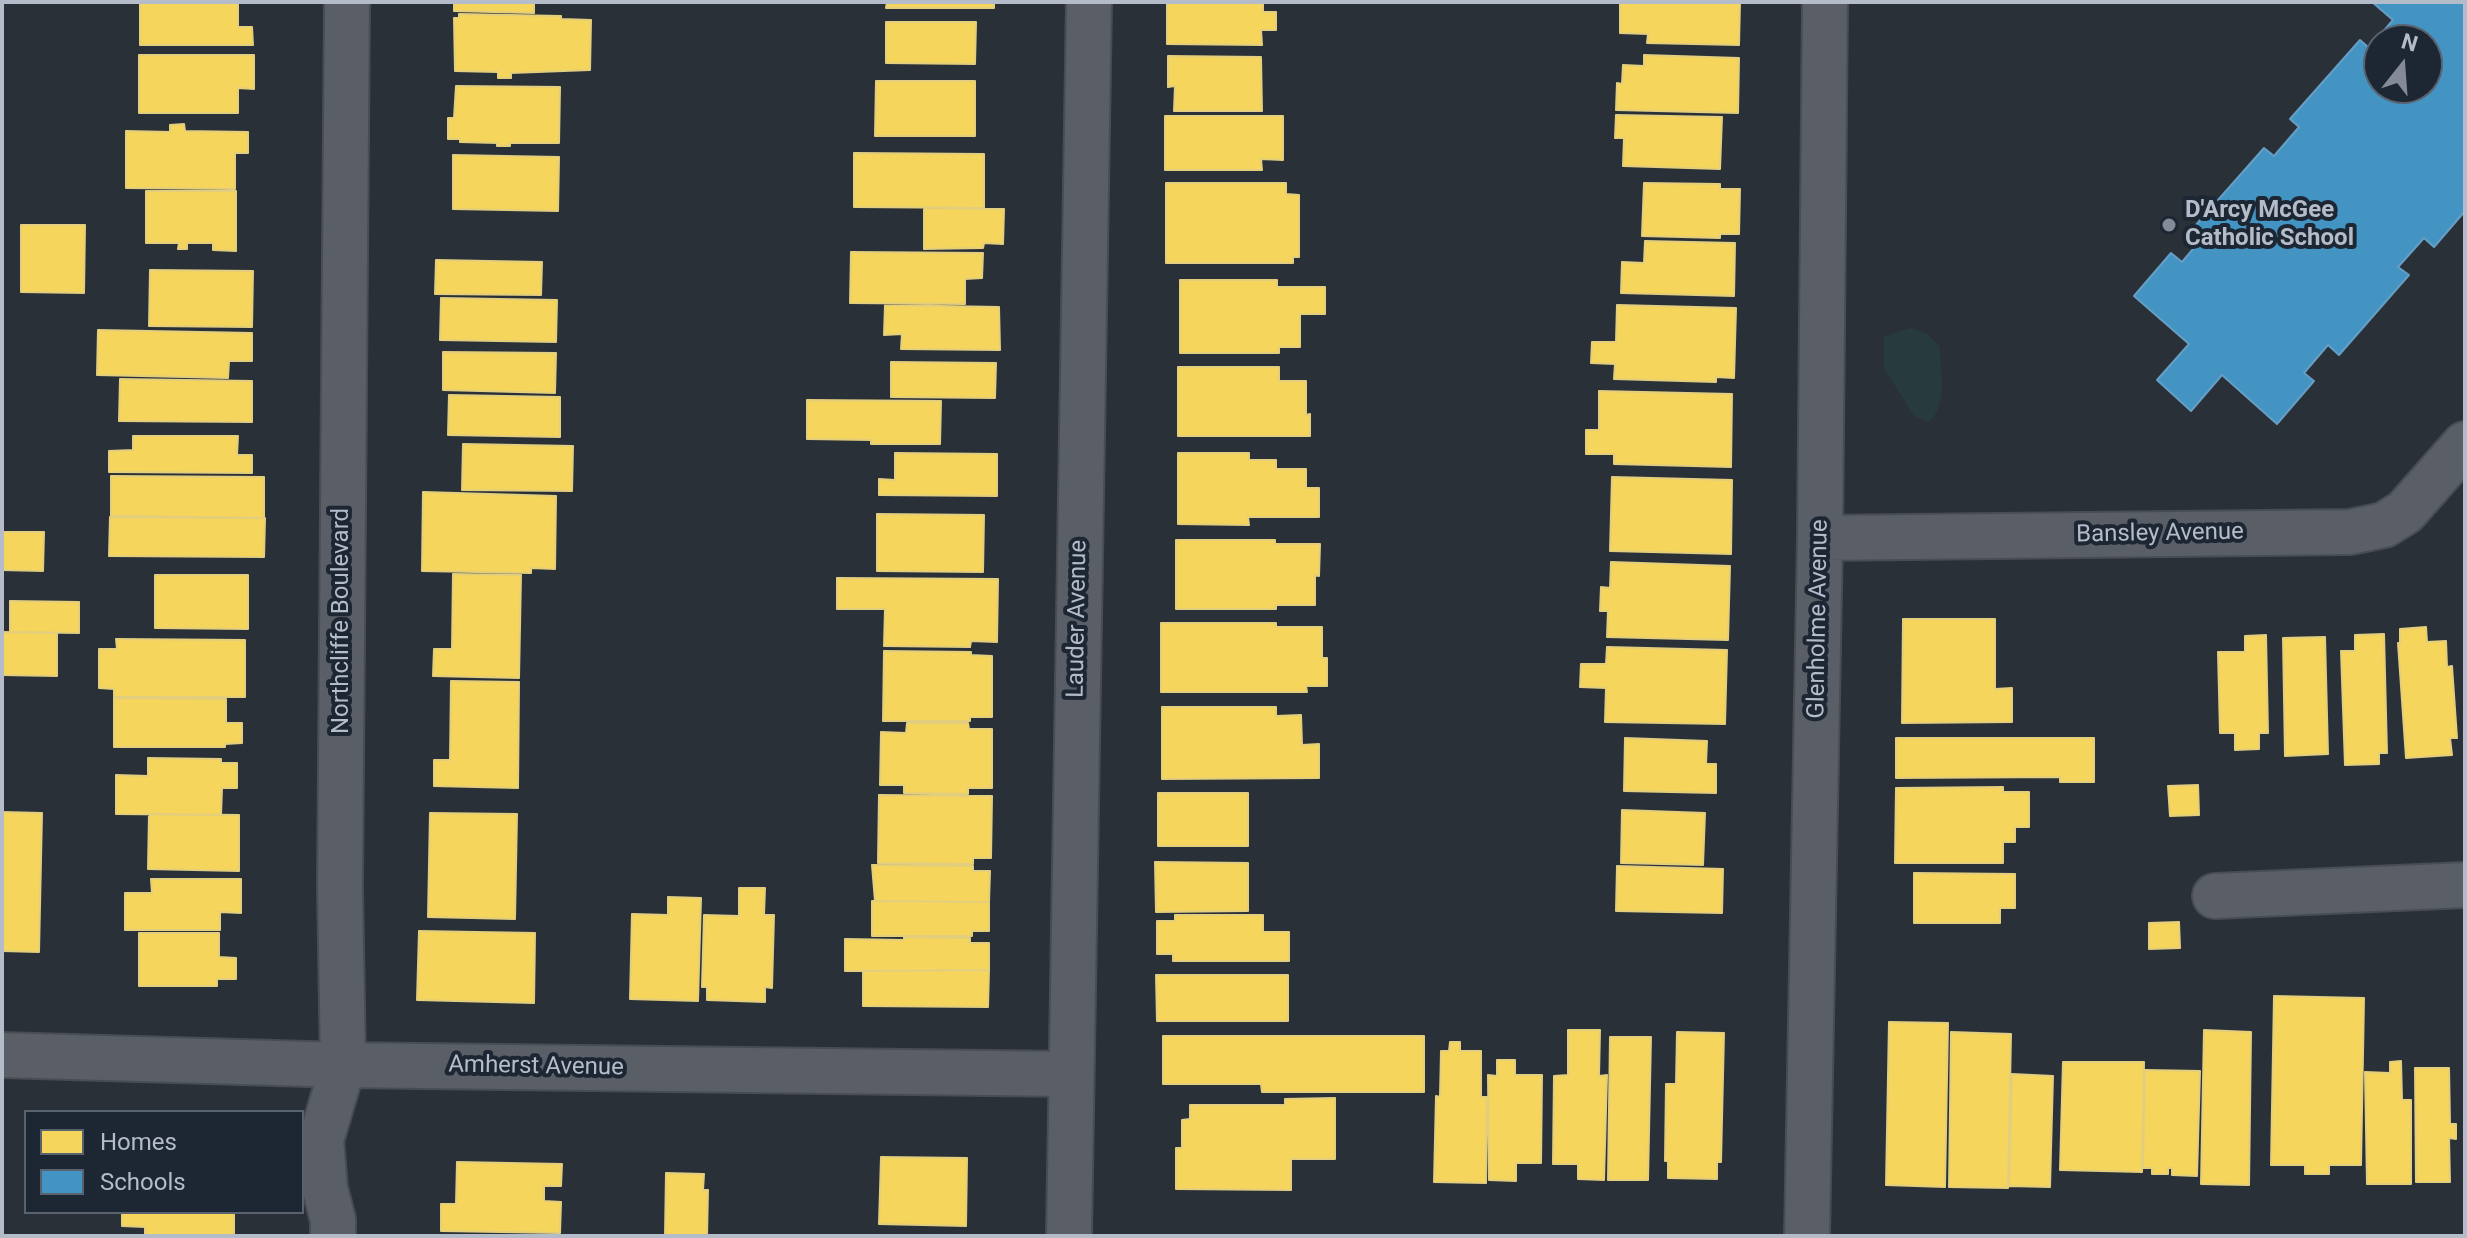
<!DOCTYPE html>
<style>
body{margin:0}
#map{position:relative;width:2467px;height:1238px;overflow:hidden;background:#2a3038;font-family:Roboto,sans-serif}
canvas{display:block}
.frame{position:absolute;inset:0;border:4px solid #b4bcc9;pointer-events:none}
.legend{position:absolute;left:24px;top:1110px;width:280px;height:104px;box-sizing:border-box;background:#1d2633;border:2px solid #59626f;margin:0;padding:10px 14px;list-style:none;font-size:24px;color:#b4bcc9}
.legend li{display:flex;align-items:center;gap:16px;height:40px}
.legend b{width:40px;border:2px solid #59626f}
.north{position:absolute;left:2363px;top:24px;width:80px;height:80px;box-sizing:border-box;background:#1d2633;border:2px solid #59626f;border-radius:50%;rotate:17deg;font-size:22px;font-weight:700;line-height:32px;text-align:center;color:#b4bcc9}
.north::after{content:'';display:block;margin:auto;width:28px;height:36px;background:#848b96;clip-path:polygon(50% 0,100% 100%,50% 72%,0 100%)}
</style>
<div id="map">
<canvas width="2467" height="1238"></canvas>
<div class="frame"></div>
<ul class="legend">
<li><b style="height:22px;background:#f6d55c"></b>Homes</li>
<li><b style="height:22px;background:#4393c3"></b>Schools</li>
</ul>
<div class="north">N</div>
</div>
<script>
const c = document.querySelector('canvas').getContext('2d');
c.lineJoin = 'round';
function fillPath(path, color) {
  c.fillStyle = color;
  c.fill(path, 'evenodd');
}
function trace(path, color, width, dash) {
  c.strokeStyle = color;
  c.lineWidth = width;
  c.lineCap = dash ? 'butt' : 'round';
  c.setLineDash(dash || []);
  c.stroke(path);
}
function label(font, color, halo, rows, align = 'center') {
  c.font = font + ' Roboto,sans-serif';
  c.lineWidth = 8;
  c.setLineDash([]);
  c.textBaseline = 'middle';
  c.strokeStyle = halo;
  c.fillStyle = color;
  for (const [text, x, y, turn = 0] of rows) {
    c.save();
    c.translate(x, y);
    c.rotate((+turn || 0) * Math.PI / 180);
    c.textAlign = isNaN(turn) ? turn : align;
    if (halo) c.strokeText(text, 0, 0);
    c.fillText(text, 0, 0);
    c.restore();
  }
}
fillPath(new Path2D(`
 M1911,328L1928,334L1940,347C1940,371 1948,405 1929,422L1914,416L1884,368V336Z`), '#273a3e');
const homes = new Path2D(`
 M140,2H238V27H252L253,45H140Z
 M454,2H534V13L454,11Z
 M887,2H994V8H886Z
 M1167,2H1263V12H1276V30H1261L1262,45L1167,44Z
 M1620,2H1740L1739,45L1647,43L1648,34L1620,33Z
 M459,14L561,16V19L591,20L590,70L511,73V78H498V72L455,71L454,18H459Z
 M886,22H976L975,64L886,63Z
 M139,55H254V89L238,88V113H139Z
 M1644,55L1739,58L1738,113L1616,110L1617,83L1622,84L1623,65L1644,66Z
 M1168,56L1261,57L1262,111H1174L1175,86L1168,87Z
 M876,81H975V136H875Z
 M456,86L560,87L559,143H510V146H497V143L460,142V139H448V118H454Z
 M1616,115L1722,117L1720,169L1623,166L1624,138H1615Z
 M1165,116H1283V160L1261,159L1262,170H1165Z
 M184,124L185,131L248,132V153H235V189L126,188V131L170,132V125Z
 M854,153L984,154V208L854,207Z
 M453,155L559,157L558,211L453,209Z
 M1166,183H1286V194L1299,195V257H1293V263H1166Z
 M1644,183L1720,184V189H1740L1739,234H1720V238L1642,236Z
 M146,191H236V251L213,250V243H187V249H178L179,243H146Z
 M924,208L1004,209L1003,244L984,243L983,248L924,249Z
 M21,225H85L84,293L21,292Z
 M1645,241L1735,243L1734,296L1621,293L1622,262L1644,263Z
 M851,252L983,253L982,278L965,279V304L850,303Z
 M436,260L542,262L541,295L435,294Z
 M150,270L253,271L252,327L149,326Z
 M1180,280H1277V287H1325V314H1300V347H1279V353H1180Z
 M441,298L557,300L556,342L440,340Z
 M885,305L999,307L1000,350L901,349L902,334L884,335Z
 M1617,305L1736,308L1734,378L1716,377V382L1614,379L1615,364L1591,363L1592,342H1616Z
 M98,330L252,333V361H229L228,378L97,375Z
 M443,352L556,353L555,393L443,390Z
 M891,362L996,363L995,398L891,397Z
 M1178,367H1279V381H1306V415L1310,414V436H1178Z
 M120,379L252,381V422L119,421Z
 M1599,391L1732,394L1731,467L1614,464V454H1586V430H1599Z
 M449,395L560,397V437L448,435Z
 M807,400L941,401L940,444H871V440L807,439Z
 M133,436H238L237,455H252V473L109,472V451L133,450Z
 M463,444L573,446L572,491L462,490Z
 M895,453L997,454V496L879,495V479L895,480Z
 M1178,453H1249V460H1276V469H1306V488H1319V517H1248L1249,525L1178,524Z
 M111,476L264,477V518L111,516Z
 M1612,477L1732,480L1731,554L1610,551Z
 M423,492L556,496L555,569L531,568V573L422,571Z
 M877,514L984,515L983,572L877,571Z
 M110,517L265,518L264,557L109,556Z
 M2,532H44L43,571L2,570Z
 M1176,540H1275V544H1320L1319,576L1315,575V605H1276V609H1176Z
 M1611,562L1730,566L1728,640L1607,637L1608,611H1600L1601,587L1610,588Z
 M453,574L521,575L519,678L433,676L434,649H452Z
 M155,575H248V629L155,628Z
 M837,578L998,579L997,642L971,641L970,647L884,646L885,609H837Z
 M10,601L79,602V633L10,632Z
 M1903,619H1995V689L2012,688V722L1902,723Z
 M1161,623H1276V627H1322V658H1327V686H1306L1307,692H1161Z
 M2426,627L2427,642L2446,641L2447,667L2452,666L2457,738H2450L2452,755L2406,758L2398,643H2400V629Z
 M2,632L57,633V676L2,675Z
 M2384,634L2387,753H2379V764L2345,765L2341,651H2355V635Z
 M2266,635L2268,733H2259V749L2235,750V733H2220L2218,652H2245V636Z
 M2325,637L2328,754L2285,756L2283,638Z
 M116,639L245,640V697H114V689L99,688V649H117Z
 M1607,647L1727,650L1725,724L1605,722L1606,688L1580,687L1581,664H1606Z
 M884,651L971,652V655L992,656V717H970V721H883Z
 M451,681L519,682L518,788L434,786V760H450Z
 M114,698L226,699V723H242V743L225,744V747H114Z
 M1162,707H1276V716L1301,715L1302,745L1319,744V778L1162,779Z
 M907,723H968L969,729H992V788H968V794L904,793V785H880L881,732L906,733Z
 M1625,738L1707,741L1706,764H1716V793L1624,791Z
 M1896,738H2094V782H2060V777L1896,778Z
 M148,758L221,759V763H237V788H222L221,815L116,814V775L148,776Z
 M2198,785L2199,815L2170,816L2168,786Z
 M2003,787V792H2029V827H2015V842H2003V863H1895L1896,788Z
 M1158,793H1248V846H1158Z
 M879,795L992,796L991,858H973V864L878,863Z
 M1622,810L1705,813L1703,865L1621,863Z
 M2,812L42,813L39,952L2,951Z
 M430,813L517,814L515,919L428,917Z
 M149,814L239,815V871L148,869Z
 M1155,862L1248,863V911L1156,912Z
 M872,865L973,866V871H990L989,902L875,901Z
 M1617,866L1723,869L1722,913L1616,911Z
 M1914,873L2015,874V908H2000V923H1914Z
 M151,879H241V913L220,912V930H125V893H152Z
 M739,888H765L764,915H774L772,988L765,987V1002L707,1000V987H702L704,915L739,916Z
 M668,897L701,898L698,1001L630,999L632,914L668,915Z
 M872,901L989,902V931H972V936H872Z
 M1175,915H1263V932H1289V961H1173V954H1157V921H1175Z
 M2179,922L2180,948L2149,949V923Z
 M419,931L535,933L534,1003L417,1000Z
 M139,933H219V957L236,958V979H217V986H139Z
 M904,937L970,938V943H989V970L845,971V939L904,940Z
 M989,970L988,1007L863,1006V971Z
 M1156,975H1288V1021H1157Z
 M2274,996L2364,998L2361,1165H2329V1174H2305V1165H2271Z
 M1889,1022L1948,1023L1945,1187L1886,1185Z
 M1568,1030H1600L1599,1076L1607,1075L1604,1180L1578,1179V1164H1553L1554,1076L1568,1075Z
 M2204,1030L2251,1032L2249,1185L2201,1184Z
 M1677,1032L1724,1033L1721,1162H1717V1179L1668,1178V1161H1665L1666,1084H1676Z
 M1951,1032L2011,1034L2008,1188L1949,1187Z
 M1163,1036H1424V1092H1262L1261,1084H1163Z
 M1610,1037H1651L1648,1180H1608Z
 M1450,1042H1460V1051H1481V1097H1487L1486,1183L1434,1182L1436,1096L1440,1097L1441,1051H1449Z
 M1497,1060H1515V1075H1542L1541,1163H1516V1181L1489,1180L1488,1075L1497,1076Z
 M2401,1061L2402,1100H2411V1184H2367L2365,1072L2390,1073V1062Z
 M2063,1062H2144L2142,1172L2060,1170Z
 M2415,1068H2449L2450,1124H2456V1139L2449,1138L2450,1182H2416Z
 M2145,1070L2200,1071L2197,1176L2172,1175V1168H2168V1174H2152V1168H2143Z
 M2012,1074L2053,1076L2050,1187L2009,1186Z
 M1335,1098V1159H1291V1190L1176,1189V1148H1182V1120L1190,1119V1105H1285V1099Z
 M881,1157L967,1158L966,1226L879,1224Z
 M457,1162L562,1164L561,1186H544V1201L561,1202L560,1233L441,1231V1204H456Z
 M666,1173L704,1174L703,1190H708L707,1236H665Z
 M122,1212H234V1236H145V1227L122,1226Z`);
fillPath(homes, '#f6d55c');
trace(homes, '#e2ce7d', 2);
const schools = new Path2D(`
 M2372,2H2465V211L2434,247L2424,238L2398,267L2409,275L2339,355L2328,345L2304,373L2314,381L2277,424L2222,375L2191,411L2157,380L2189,344L2134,296L2171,253L2182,262L2205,235L2195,226L2264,148L2274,156L2299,127L2290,119L2360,40L2369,48L2393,20ZM2379,40H2427V88H2379Z`);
fillPath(schools, '#4393c3');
trace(schools, '#659fc5', 2);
const minor = new Path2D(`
 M1820,538L2350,532L2384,525L2405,512L2465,444
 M2215,896L2465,885
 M2,1055L343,1065L1070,1074
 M333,1236V1220L325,1189L321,1140L343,1065L340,887L347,2
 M1069,1236L1089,2
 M1807,1236L1820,538L1825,2`);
trace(minor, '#484c53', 48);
trace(minor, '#5a5e66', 44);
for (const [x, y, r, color] of [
 [2169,225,8,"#848b96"]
]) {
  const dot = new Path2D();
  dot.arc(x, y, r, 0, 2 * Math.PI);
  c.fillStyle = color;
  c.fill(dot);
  trace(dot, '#1d2633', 3);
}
label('bold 24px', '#b4bcc9', '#1d2633', [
 ["D'Arcy McGee",2185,211],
 ["Catholic School",2185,239]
], 'left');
label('24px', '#b4bcc9', '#1d2633', [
 ["Bansley Avenue",2160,534,-1],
 ["Lauder Avenue",1078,619,-89],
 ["Glenholme Avenue",1819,619,-89],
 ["Northcliffe Boulevard",342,621,-90],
 ["Amherst Avenue",536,1067,1]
]);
</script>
